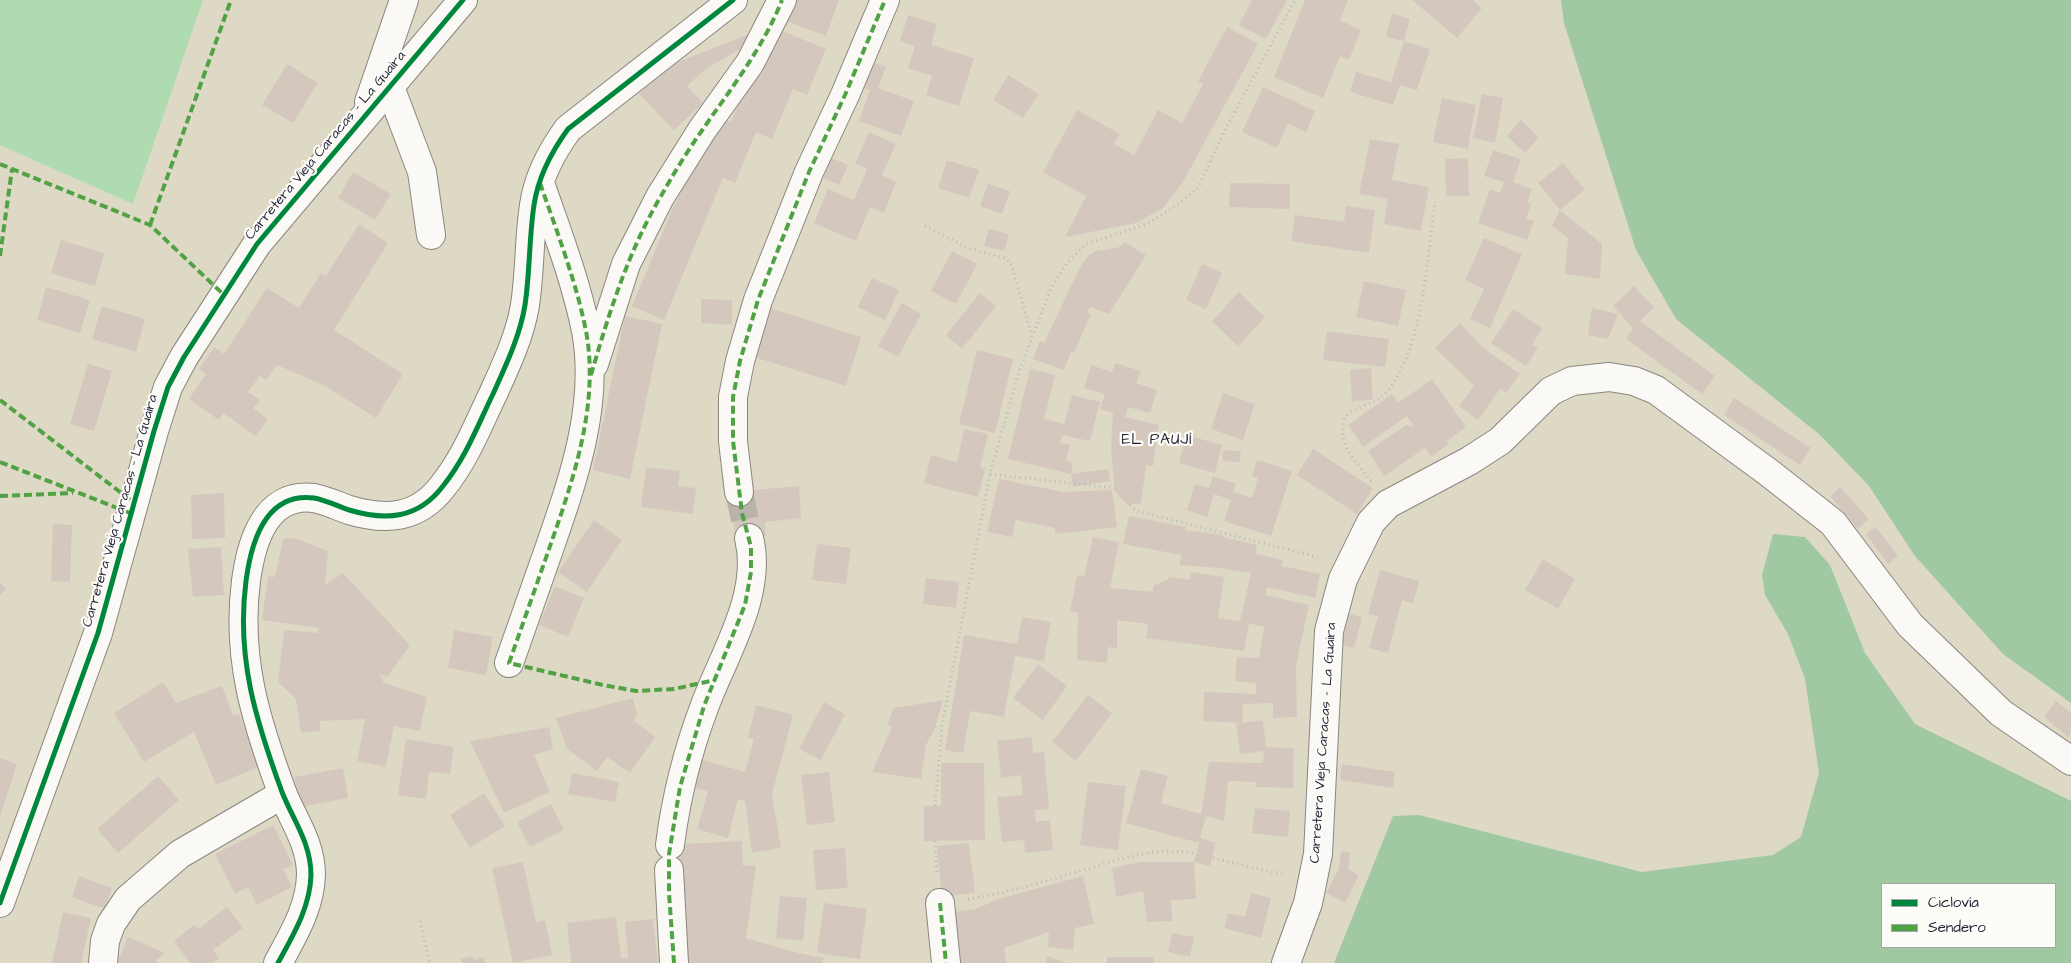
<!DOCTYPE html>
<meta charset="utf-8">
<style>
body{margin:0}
#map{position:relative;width:2071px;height:963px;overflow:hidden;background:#ded9c4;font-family:"Architects Daughter",sans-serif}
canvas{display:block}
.legend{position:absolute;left:1881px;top:883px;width:175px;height:65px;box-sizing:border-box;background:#fdfcf7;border:1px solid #a5a5ac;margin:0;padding:6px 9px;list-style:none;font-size:15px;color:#22223b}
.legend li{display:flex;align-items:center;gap:10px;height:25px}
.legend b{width:25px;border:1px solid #a5a5ac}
</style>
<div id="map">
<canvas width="2071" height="963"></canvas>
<ul class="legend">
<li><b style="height:6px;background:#00873e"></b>Ciclovía</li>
<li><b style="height:6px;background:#50a245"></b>Sendero</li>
</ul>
</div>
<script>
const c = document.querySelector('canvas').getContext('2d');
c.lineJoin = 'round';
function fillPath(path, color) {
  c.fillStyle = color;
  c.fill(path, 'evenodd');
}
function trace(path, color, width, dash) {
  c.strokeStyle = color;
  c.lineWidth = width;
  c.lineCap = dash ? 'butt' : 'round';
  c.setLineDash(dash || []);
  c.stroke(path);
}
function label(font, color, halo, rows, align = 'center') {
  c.font = font + ' "Architects Daughter",sans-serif';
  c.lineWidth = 4.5;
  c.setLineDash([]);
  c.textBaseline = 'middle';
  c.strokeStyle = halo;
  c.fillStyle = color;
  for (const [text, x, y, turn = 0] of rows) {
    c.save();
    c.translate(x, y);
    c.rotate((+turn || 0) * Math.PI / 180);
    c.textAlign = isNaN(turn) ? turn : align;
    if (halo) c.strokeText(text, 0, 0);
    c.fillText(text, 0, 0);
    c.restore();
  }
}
fillPath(new Path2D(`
 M0,0H203L133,204L0,145Z`), '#afdbb0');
fillPath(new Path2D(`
 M1561,0H2071V703L2003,654L1915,556L1869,486L1820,435L1676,319L1636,250L1564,23Z
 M1773,534L1805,537L1830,565L1865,653L1915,724L2071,801V963H1334L1393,816L1419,815L1642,872L1773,855L1801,837L1819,773L1805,679L1788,634L1765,595L1762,575ZM2055,884V947H1882V884Z`), '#a0c9a2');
fillPath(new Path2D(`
 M794,0H839L826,36L789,22L707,68L687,86L703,103L674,130L639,94L668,66L787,19Z
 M1252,0H1287L1266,39L1239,25Z
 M1305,0H1348L1340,20L1361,30L1349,60L1340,56L1323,98L1274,77Z
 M1412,0H1473L1482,8L1457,38Z
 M1392,13L1410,19L1404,41L1386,37Z
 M908,15L937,24L931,45L974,58L959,106L926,95L932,76L908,68L915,46L900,41Z
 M1227,27L1258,44L1183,182L1163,208L1136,223L1065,237L1086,196L1043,172L1077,110L1120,134L1114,144L1134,155L1158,110L1182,123L1203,84L1198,81Z
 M780,30L826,49L807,95L793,89L772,139L756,132L735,183L723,178L664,320L632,306L672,210L694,166L721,117L731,122L751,72L761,76Z
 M1404,41L1430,49L1417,90L1400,85L1393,105L1350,92L1356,72L1391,82Z
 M870,61L886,67L878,88L914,101L901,136L859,121L870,90L861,87Z
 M287,64L318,83L293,123L262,105Z
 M1008,75L1039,94L1023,118L993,100Z
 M1263,87L1315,111L1306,132L1288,123L1277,148L1242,132Z
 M1482,94L1503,98L1495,143L1473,138Z
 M1442,98L1476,105L1468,149L1433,142Z
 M1521,120L1539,137L1525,153L1507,136Z
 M869,132L896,144L882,175L896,182L884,213L870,207L856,241L814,223L828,189L854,200L867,169L855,164Z
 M1370,139L1399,144L1392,180L1429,187L1421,231L1384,224L1388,199L1359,194Z
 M1493,150L1521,159L1513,182L1532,189L1527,202L1531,204L1526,219L1534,221L1527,240L1478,223L1490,189L1500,193L1504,182L1484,176Z
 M831,158L848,165L839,185L823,178Z
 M1468,158L1469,196H1446L1445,159Z
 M947,160L979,170L969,198L938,188Z
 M1563,163L1585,190L1560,210L1602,244L1600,279L1565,274L1568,238L1552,226L1560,210L1538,183Z
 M353,172L391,194L375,220L338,198Z
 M1230,183L1290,184V209L1229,207Z
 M988,184L1010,191L1002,214L980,206Z
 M1346,206L1375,210L1369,253L1291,241L1295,215L1344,222Z
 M359,224L388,243L334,330L403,374L376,418L325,386L277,365L266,380L260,376L248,392L260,400L253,408L268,419L256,436L223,413L219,420L189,399L206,374L199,369L214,347L224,354L267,288L299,308L321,273L326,276Z
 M989,229L1009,234L1004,251L984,246Z
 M1484,238L1522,254L1490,328L1470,319L1484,289L1465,280Z
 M61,240L104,253L95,286L51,273Z
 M1124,242L1146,255L1109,314L1090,307L1087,313L1091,314L1074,353L1071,352L1064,370L1033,359L1040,341L1044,343L1080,267L1089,255L1096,251L1120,247Z
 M952,251L977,264L956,304L931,291Z
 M1202,264L1222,273L1206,309L1186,300Z
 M872,278L899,290L885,320L858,307Z
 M1364,281L1406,290L1398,326L1356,317Z
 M1634,286L1654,307L1640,321L1715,376L1702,394L1626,339L1633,328L1613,306Z
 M46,287L90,300L80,333L37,320Z
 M1239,292L1265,317L1238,346L1212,321Z
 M980,293L996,306L962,349L946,335Z
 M701,299L732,300V325L701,323Z
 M902,303L921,314L898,357L878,346Z
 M102,306L145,319L136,352L92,339Z
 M770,308L861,337L846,386L754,357Z
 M1592,308L1618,314L1608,339L1588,335Z
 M1513,309L1542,328L1532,345L1538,348L1526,366L1491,343Z
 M625,316L662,324L630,479L593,470Z
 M1460,323L1482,347L1520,374L1506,393L1500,389L1478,420L1459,406L1474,386L1435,348Z
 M1327,331L1389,339L1385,367L1323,360Z
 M977,350L1013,359L995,433L959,424Z
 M1115,363L1141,371L1136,383L1157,390L1150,413L1128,407L1125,417L1159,425L1153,466L1146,465L1141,503L1128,505L1115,492L1111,448L1113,413L1100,409L1105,394L1084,388L1091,365L1112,372Z
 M88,364L112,371L94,431L70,424Z
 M1371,368L1373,400L1352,401L1350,370Z
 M1030,369L1055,375L1044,419L1064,424L1072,395L1100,402L1090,441L1062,435L1060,443L1070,445L1066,461L1073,463L1071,474L1108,469L1110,481L1073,487L1071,474L1008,459Z
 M1432,379L1466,427L1447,441L1449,444L1431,457L1425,448L1384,476L1368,451L1408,424L1410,427L1413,425L1407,416L1363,447L1348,425L1392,394L1398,403Z
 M1223,393L1255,404L1243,440L1211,429Z
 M1734,398L1811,448L1800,465L1724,415Z
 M964,429L988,434L980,468L985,469L978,497L924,483L931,455L957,462Z
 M1186,435L1222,445L1215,473L1179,463Z
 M1313,449L1373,488L1357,514L1297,475Z
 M1223,450L1241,451L1240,462L1222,461Z
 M1257,460L1292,471L1271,536L1224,521L1231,500L1214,494L1207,517L1187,510L1195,484L1209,488L1213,476L1236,484L1233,492L1252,498L1258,478L1252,476Z
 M646,467L680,471L678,486L696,488L693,514L641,507Z
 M999,479L1063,492L1112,490L1117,527L1055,534V528L1016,520L1012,537L987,532Z
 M799,486L801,518L765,522L766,536L735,539L731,492Z
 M1840,487L1869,519L1858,529L1830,496Z
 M224,493L225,538L192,539L191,495Z
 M1129,516L1186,527L1185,530L1223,535V537L1257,545L1255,554L1283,560L1282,566L1320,574L1315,598L1267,587L1265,595L1309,605L1296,666L1297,717L1273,718V703L1243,704L1242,723L1263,720L1266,747L1294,748L1293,788L1256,787V782L1228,781L1224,821L1206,816L1200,838L1216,843L1210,866L1194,862L1196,899L1171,900L1172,921L1147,922L1143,891L1116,897L1112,868L1140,862H1194L1199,843L1126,823L1141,769L1168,776L1161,803L1201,814L1209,762L1263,763L1264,751L1240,754L1236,724L1242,723L1203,721L1204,692L1256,694V683L1235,681L1237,657L1259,658L1264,627L1249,623L1244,651L1146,638L1148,624L1117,620V648L1108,647L1107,663L1077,660L1078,613L1070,611L1077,575L1084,577L1093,537L1119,542L1110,588L1153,592V586L1172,577L1190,580L1191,572L1224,577L1218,618L1240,621L1251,573L1220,568L1180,565L1181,555L1123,544Z
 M594,520L622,540L587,592L558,572Z
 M53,524L72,525L70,582L51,581Z
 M1876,527L1898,556L1888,564L1866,534Z
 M295,538L328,551L325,585L343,573L410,645L387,677L379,674L384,683L427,697L420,731L394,726L386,767L357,761L365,719L320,721V731L301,733L296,699L278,682L284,630L317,633L319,628L262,620L268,576L275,577L283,539Z
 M817,544L851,548L846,584L812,580Z
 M221,547L224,595L193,597L188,549Z
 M1543,559L1575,579L1558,609L1525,590Z
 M1380,570L1419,581L1413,604L1402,600L1388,653L1369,648L1378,616L1368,614Z
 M926,578L959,582L956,608L923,604Z
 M0,583L6,589L0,596Z
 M555,586L584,598L568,637L539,625Z
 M1349,614L1362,617L1354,648L1342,645Z
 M1022,617L1051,622L1044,661L1015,656L1004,717L970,711L963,753L945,750L964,635L1017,644Z
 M454,630L493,637L486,675L448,668Z
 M1038,664L1067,686L1043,720L1013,698Z
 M163,682L176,703L222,686L233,716L239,714L260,766L216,785L194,732L144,762L114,713Z
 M1088,695L1112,713L1076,761L1052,742Z
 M633,698L637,715L633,720L655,737L630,773L607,757L597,771L567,749L556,718Z
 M943,700L935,728L926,745L921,779L872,772L892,727L887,724L894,708Z
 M2056,701L2071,713V733L2068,737L2044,717Z
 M824,702L845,714L821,760L799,749Z
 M756,705L793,715L772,794L781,848L752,853L745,801L738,799L728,838L697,829L708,791L689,786L697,758L745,772L754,739L748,738Z
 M549,727L553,749L534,755L550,792L504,813L470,741Z
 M1032,737L1033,753L1044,752L1049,809L1035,810L1036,822L1050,820L1053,850L1025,853L1024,840L1002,842L997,797L1023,795L1021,775L1001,778L997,741Z
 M406,739L454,747L450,774L429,772L426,799L398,795Z
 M0,758L17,764L0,816Z
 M941,763H984L985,840L924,841V806H941Z
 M1342,764L1395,772L1393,788L1340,780Z
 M343,768L348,798L300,807L294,777Z
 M829,772L835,822L807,825L801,775Z
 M572,773L619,782L615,802L568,794Z
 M158,776L179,800L118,853L97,829Z
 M1088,782L1126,786L1118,850L1080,845Z
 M484,793L505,826L470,848L450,815Z
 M551,804L564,830L530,847L517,822Z
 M1255,808L1290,811L1288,837L1252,833Z
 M273,825L293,865L283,869L292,887L257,905L248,887L235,894L215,854Z
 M742,841L743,866L756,865L746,938L794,952L824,958L822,963H680L665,845Z
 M969,843L975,893L942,897L937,846Z
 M845,848L848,888L816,890L813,850Z
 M1341,851L1350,852L1348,869L1359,875L1345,903L1326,893L1339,869Z
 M523,862L536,923L545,920L552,955L513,963L492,868Z
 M79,876L112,888L105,909L72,897Z
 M1083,876L1094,924L1075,928L1073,950L1048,947L1049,932L1004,948L1006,963H954L948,913L976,909L998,899Z
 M1251,893L1271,898L1261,938L1224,928L1228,913L1245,917Z
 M780,896L807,898L803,941L776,938Z
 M824,903L867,909L860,959L817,953Z
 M227,907L243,928L213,950L219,958L213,963H190L174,941L194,925L198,929Z
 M63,912L91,918L81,963H52Z
 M616,917L621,958H628L625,922L653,919L658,963H571L567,923Z
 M1172,933L1194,937L1190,957L1168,952Z
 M128,937L165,953L156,960L158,963H117Z
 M473,956L474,960L484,957L485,963H462L460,959Z
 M1047,956L1068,963H1045Z
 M1107,957H1154V963H1107Z`), '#d4c8be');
trace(new Path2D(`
 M739,492L749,538`), '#b8b4a9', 28, [28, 14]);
const minor = new Path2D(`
 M390,87L422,172L431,235
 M369,102L404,0
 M594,364L626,264L660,197L702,130L750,63L782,0
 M739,492L733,441V397L740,361L758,300L809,172L845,95L885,0
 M509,663C522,626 535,589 548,552C572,483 600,406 586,331C576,281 557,232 540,183
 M670,845C676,797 688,750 705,705C724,654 763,594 749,538
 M669,870L674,963
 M0,903L98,633L154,431L168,387L184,357L257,244L463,0
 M940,903L946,963
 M103,963L105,941L111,924L128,899L180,854L283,794
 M278,963C293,935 310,908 311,875C311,843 293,820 282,792C256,721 236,658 246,581C251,543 265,492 314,498C325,500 338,506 349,510C386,521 418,519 443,486C466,457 477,427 493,394C506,365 520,336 525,305C530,272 529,238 534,205C538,178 552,151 568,129L733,0`);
const secondary = new Path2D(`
 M1286,963L1308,903L1318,854L1329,631L1343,579L1371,522L1388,504L1469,461L1500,441L1551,391L1572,381L1609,377L1634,381L1656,390L1768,472L1833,523L1910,625L2001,713L2071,761`);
trace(minor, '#898680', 30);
trace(secondary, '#898680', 30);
trace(new Path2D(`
 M925,226L968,248L1004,258L1011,263L1032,336
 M990,474L1115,488
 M1371,481C1358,465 1337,443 1344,421C1347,408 1372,405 1382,397C1387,392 1392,385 1396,379C1423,336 1428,253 1435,202
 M1130,505L1137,511L1321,558
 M935,806L942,726L990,474L1019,372L1051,288L1067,263L1086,244L1147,224L1176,206L1198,188L1225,130L1295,0
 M935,841L937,874
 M1213,858L1285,875
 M968,899C1007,893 1043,882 1080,871C1119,860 1156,845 1196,854
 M420,921L430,963`), '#babab8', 3, [1, 4]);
trace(minor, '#faf9f6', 28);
trace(secondary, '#faf9f6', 28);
trace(new Path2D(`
 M0,164L150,225L224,295
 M540,183C557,232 576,281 586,331C600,406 572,483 548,552C535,589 522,626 509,663L603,685L636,691L674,689L715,680
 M150,225L231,0
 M0,256L12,169
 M591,375C609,313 628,252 661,196C674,173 688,150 703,129C732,87 763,48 782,0
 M0,400L133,502
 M0,462L130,513
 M0,496L73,493
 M940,903L946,963
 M674,963L669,893V854L680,787L704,706L745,605L751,572V547L742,513L733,441V397L740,361L758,300L809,172L845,95L885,0`), '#50a245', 4, [8, 4]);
trace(new Path2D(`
 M0,903L98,633L154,431L168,387L184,357L257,244L463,0
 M278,963C293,935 310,908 311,875C311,843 293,820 282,792C256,721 236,658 246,581C251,543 265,492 314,498C325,500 338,506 349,510C386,521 418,519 443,486C466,457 477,427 493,394C506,365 520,336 525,305C530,272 529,238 534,205C538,178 552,151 568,129L733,0`), '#00873e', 5);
label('14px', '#22223b', '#fdfcf7', [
 ["Carretera Vieja Caracas - La Guaira",326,146,-50],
 ["Carretera Vieja Caracas - La Guaira",121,511,-74],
 ["Carretera Vieja Caracas - La Guaira",1324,743,-86]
]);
c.letterSpacing = '1px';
label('15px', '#22223b', '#fdfcf7', [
 ["EL PAUJÍ",1157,441]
]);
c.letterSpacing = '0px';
</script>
